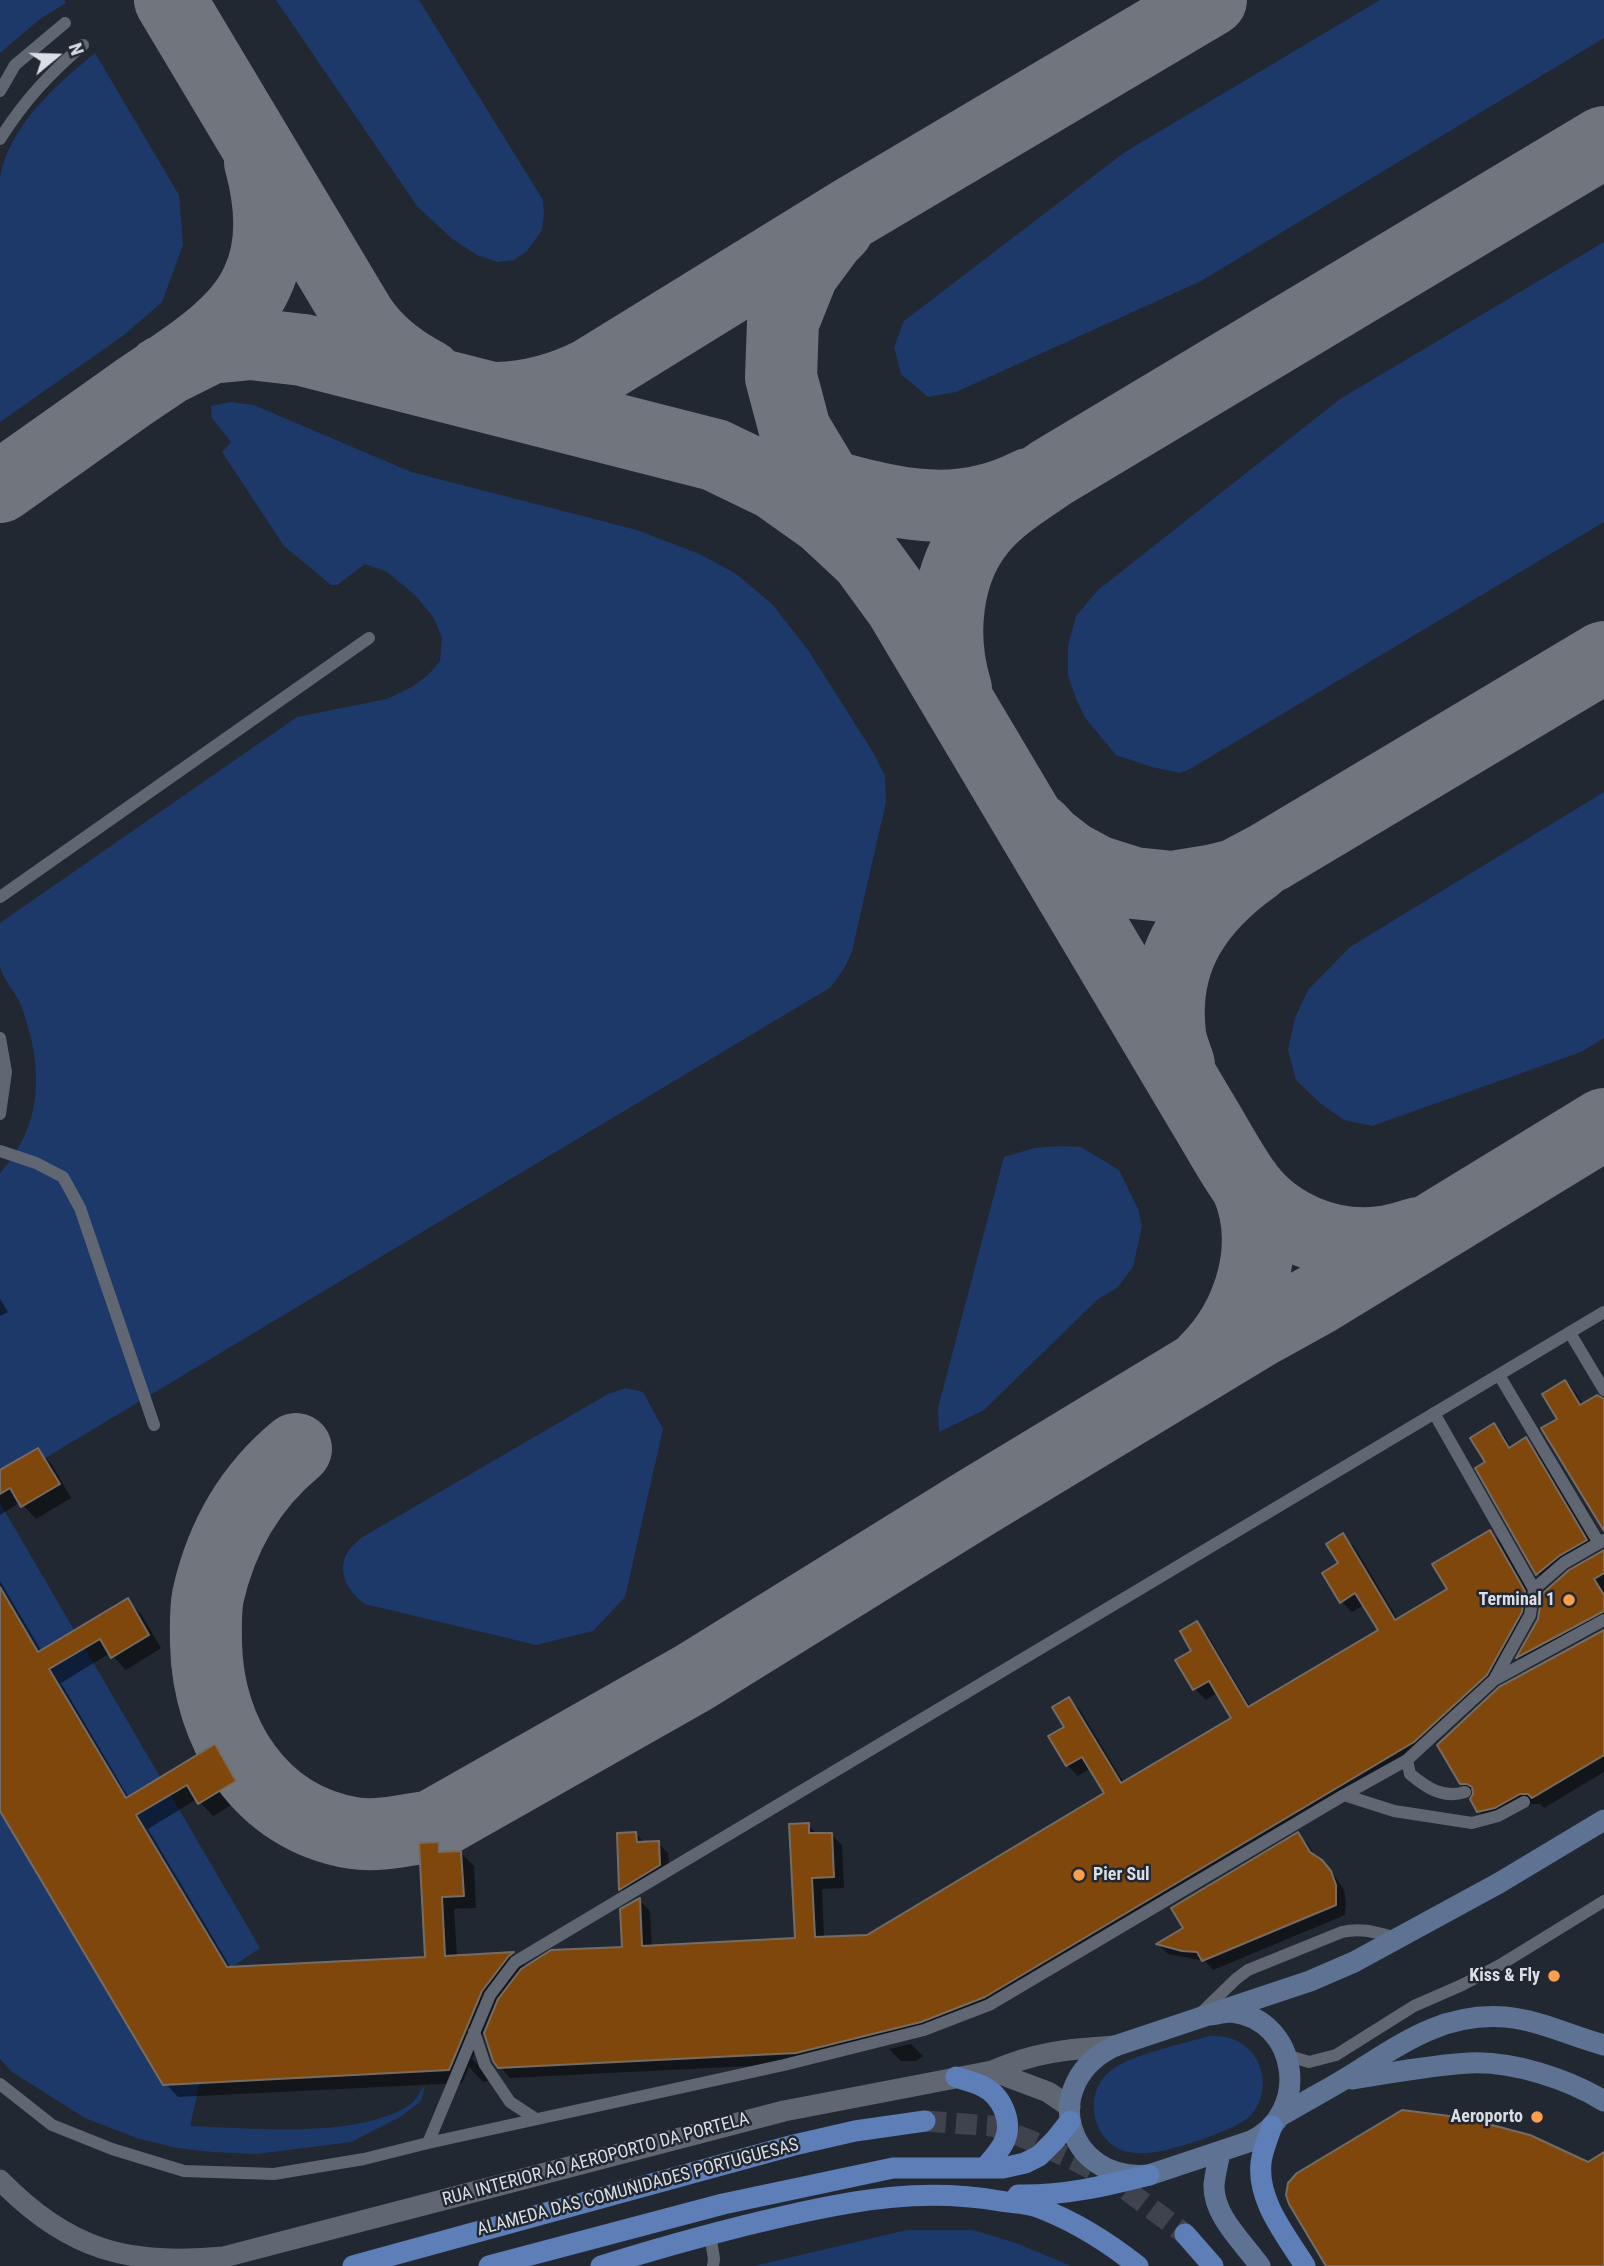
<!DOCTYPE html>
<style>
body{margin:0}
#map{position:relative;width:1604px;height:2266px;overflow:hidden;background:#222832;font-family:"Roboto Condensed",sans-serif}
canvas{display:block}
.north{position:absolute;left:21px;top:21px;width:70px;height:70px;-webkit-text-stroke:5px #222832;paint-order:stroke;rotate:71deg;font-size:19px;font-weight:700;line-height:28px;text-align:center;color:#dbdfe5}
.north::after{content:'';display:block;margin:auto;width:24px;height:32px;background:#dbdfe5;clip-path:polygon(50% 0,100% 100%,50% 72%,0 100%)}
</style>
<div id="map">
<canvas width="1604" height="2266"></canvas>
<div class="north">N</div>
</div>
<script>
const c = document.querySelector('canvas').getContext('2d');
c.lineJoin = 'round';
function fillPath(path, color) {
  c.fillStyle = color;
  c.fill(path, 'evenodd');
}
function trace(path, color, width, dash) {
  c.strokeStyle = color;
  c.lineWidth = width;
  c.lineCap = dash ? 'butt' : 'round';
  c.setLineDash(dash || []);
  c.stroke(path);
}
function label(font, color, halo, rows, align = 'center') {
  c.font = font + ' "Roboto Condensed",sans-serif';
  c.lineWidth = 5;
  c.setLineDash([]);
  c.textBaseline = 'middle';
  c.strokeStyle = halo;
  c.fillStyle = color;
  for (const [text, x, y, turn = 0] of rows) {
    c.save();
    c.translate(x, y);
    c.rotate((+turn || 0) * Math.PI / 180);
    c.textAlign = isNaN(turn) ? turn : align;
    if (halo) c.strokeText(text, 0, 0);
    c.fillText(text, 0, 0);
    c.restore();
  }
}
fillPath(new Path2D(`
 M0,0H64L66,3L40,19L0,53Z
 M276,0H419L543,200L544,215L542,230L527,251L514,260L497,262L477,255L451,238L417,206Z
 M1380,0H1604V38L1201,281L956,392L928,397L901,374L894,347L904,321L1125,152Z
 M95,53L179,195L183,245L162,302L124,335L0,422V177C10,125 56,85 95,53Z
 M1604,242V522L1190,769L1180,773L1152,767L1116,755L1086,719L1076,699L1068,675V646L1076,616L1098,590L1340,399Z
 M231,402L254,405L411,472L637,530L699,554L735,573L772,604L808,650L873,752L885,776L886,802L852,951L845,967L831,987L0,1485V1173C45,1123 43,1065 21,1005C16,992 3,980 0,967C0,954 0,937 0,923L297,717L387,699L412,687L428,675L440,661L442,638L434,618L415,595L387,572L365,564L337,585H331L284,546L222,452L231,442L212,418L211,406Z
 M1604,792V1038L1581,1052L1372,1126L1344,1120L1320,1103L1296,1080L1288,1050L1295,1018L1308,990L1350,947Z
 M1059,1146L1081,1147L1119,1170L1138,1209L1142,1226L1133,1267L1117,1288L1098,1299L984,1410L939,1432L938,1408L1004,1157L1034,1148Z
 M626,1388L643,1392L663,1429L625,1597L593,1631L536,1645L365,1604C350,1594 337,1574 346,1555C349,1549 356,1543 361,1538L608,1394Z
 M0,1503L260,1948L225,1972L190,2126C251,2128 355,2139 408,2106C415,2102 420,2092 425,2085L421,2101L400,2117L351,2142L257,2154L213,2152L177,2148L137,2138L85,2118L12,2072L0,2059Z
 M1209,2036C1218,2036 1227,2036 1235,2040C1265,2053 1272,2093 1250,2116C1236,2130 1176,2149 1156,2152C1144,2154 1130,2154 1119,2149C1090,2134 1085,2092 1109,2072C1128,2055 1183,2044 1209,2036Z
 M907,2230H973L1016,2243L1071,2266H754Z`), '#1c396a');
fillPath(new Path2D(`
 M0,1299L8,1312L0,1316Z
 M1565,1382L1576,1393L1583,1405L1604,1400V1531L1559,1420Z
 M1494,1426L1504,1435L1511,1448L1526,1440L1536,1450L1596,1550L1569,1565L1547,1584L1538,1574L1477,1468L1487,1462Z
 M37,1450L51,1463L71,1498L36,1519L20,1502L0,1515V1472Z
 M1490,1532L1501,1543L1535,1603L1532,1623L1498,1685L1424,1753L996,2007L808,2063L510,2078L495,2060L484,2030L472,2059L486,2073L489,2081L483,2082L469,2067L462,2083L178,2097L165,2083L0,1807V1581L42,1652L128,1601L141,1614L161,1648L126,1670L110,1653L61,1683L129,1798L215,1747L228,1760L248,1795L213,1816L197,1799L148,1829L231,1968L427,1958L439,1844L448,1853H461L474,1866L476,1908L454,1909L457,1957L514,1954L527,1967L624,1949L639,1900L650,1911L652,1947L797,1940L808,1825L818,1835L831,1834L842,1845L844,1888L822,1889L824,1939L868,1936L1106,1794L1091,1768L1078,1776L1067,1765L1066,1727L1069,1699L1080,1710L1124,1783L1234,1718L1218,1692L1206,1700L1195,1689L1194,1651L1197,1623L1207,1634L1251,1708L1380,1631L1364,1605L1352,1612L1341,1601L1340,1564L1343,1536L1354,1546L1398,1620L1450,1589Z
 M1604,1552V1627L1529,1668L1518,1658L1540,1619Z
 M1604,1632V1772L1544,1808L1540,1804H1532L1506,1818L1490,1822L1479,1811L1474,1796L1462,1783Z
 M636,1834L645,1843H658L668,1853L670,1875L631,1898L621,1889L619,1835Z
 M1298,1834L1308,1844L1316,1858L1332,1872L1344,1890L1346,1902L1345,1915L1213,1970L1205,1961L1168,1954L1159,1945L1186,1929Z
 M911,2044L923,2056L916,2061H901L889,2049Z`), '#0007');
trace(new Path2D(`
 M170,0L360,318C377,343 400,361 427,375
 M838,228L829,237L803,272L783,322L781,377L795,430L852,525
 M162,372L210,348L251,344L303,350L715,455L775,484L823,518L866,558L901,606L1204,1116C1218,1139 1231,1164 1247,1186C1277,1226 1331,1249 1382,1242C1394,1241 1407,1236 1419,1233
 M497,398C532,397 561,389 592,373L853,212L1211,0
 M800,478C881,499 949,525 1029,484
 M0,487C44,456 87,425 131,394C172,365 236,330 257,282C275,244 271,202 260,162
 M956,689C940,637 945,573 980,530C999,506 1027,490 1051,473L1604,142
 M1038,829L1048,840L1070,857L1096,871L1134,883L1172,887L1215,880L1235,875L1269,857L1604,657
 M1179,1065C1176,1055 1171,1044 1170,1034C1161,959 1198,907 1256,866
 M1205,1362C1251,1317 1273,1244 1246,1184
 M296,1449C250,1487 221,1538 208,1596C205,1612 206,1629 206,1644C208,1733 260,1818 353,1833C380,1837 406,1830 432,1826L693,1678L977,1502L1260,1331L1316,1300L1604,1124`), '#71767e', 72);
const building = new Path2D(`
 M1565,1380L1580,1405L1597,1395L1604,1399V1531L1541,1428L1557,1419L1542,1394Z
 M1494,1423L1509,1448L1526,1437L1587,1540L1559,1556L1536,1575L1475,1468L1485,1462L1470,1438Z
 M38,1448L60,1484L21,1507L10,1488L0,1494V1470Z
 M1490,1530L1525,1591L1522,1612L1487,1675L1414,1742L985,1997L921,2022L796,2053L498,2068L493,2061L484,2033L498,1999L521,1969L551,1950L622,1947L620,1909L640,1898L642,1946L795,1938L789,1824L809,1823V1833H832L834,1877L812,1878L815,1937L867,1935L1104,1793L1082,1757L1066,1766L1048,1736L1064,1727L1052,1707L1069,1697L1121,1783L1231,1718L1209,1681L1193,1690L1175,1660L1191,1651L1180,1631L1197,1621L1248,1707L1378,1630L1355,1593L1340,1603L1322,1573L1338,1563L1326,1544L1343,1533L1395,1620L1447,1589L1432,1564Z
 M1604,1550V1573L1594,1579L1604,1595V1611L1516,1658L1538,1619L1542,1594L1569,1570Z
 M0,1587L38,1652L128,1598L149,1635L111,1658L100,1639L49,1669L126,1798L215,1744L236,1781L198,1804L187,1785L136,1815L227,1967L425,1957L419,1843L439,1842V1852L461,1851L464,1896L442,1897L445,1956L514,1952L508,1957L482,1991L449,2070L163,2085L0,1811Z
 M1604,1630V1755L1532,1798L1528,1794H1520L1495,1808L1477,1812L1470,1799L1473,1794L1472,1787L1467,1784H1460L1437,1745L1499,1687Z
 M636,1832L637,1842L659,1841L660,1865L619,1890L617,1833Z
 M1298,1832L1310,1852L1322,1860L1331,1871L1336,1885V1905L1202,1961L1197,1952L1182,1951L1156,1944L1183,1928L1171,1908Z
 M1402,2110L1465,2118L1530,2135L1588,2162L1604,2152V2266H1326L1289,2204L1286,2195L1288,2183L1297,2173Z`);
fillPath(building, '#7f470b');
trace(building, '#776c63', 2);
trace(new Path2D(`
 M925,2121L992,2126L1027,2139L1076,2161L1116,2182L1185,2234`), '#3e434d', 21, [21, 10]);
trace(new Path2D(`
 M0,91L15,65L65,23
 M0,139C24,101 49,74 83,45
 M0,897L369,638
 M0,1038L6,1072L0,1114
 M0,1151L36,1163L63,1177L80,1208L154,1425
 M1570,1333L1604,1390
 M1499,1375L1599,1543
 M1434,1413L1534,1589
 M1494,1680L1530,1615L1534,1589L1564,1563L1604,1540
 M1465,1792C1443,1799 1427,1788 1410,1774L1407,1760L1494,1680L1604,1620
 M1344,1795L1407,1760
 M1200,2014L1236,1979L1248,1970L1342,1932C1362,1927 1378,1933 1397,1938
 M474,2032L485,2065L510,2102L536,2119
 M1286,2055L1309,2062L1336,2055L1414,2006L1462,1985L1500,1965L1604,1901
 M0,2084L52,2125L112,2149L184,2171L274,2174L364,2159L428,2143L490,1995L515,1962L1604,1312
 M428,2143L784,2065L924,2030L989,2005L1344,1795L1394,1811L1472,1823L1498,1816L1524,1802
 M710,2233L714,2259L713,2266`), '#606772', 12);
trace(new Path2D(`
 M992,2071L1048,2092L1070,2107
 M0,2180C68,2250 128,2266 224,2257L784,2111L992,2071C1035,2052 1069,2049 1115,2046`), '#606772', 21);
trace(new Path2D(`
 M1211,2015C1217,2014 1225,2012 1232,2012C1299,2020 1311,2113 1251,2141L1149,2175C1065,2183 1038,2082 1115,2046L1310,1981L1354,1962L1499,1883L1604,1820
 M1352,2079C1391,2073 1431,2065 1470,2063C1513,2061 1568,2079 1604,2101
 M1282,2115C1302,2103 1323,2092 1343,2080C1396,2048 1439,2012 1505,2017C1539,2020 1571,2036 1604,2045
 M1220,2152C1218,2163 1215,2174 1214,2185C1213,2216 1244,2243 1260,2266`), '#5e7394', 21);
trace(new Path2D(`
 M956,2077C964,2080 974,2082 982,2086C1001,2095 1014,2121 1004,2142C1000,2151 991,2160 985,2168
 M1272,2126C1268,2138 1262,2151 1261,2163C1257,2201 1286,2235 1305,2266
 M1018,2195C1063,2196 1105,2186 1149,2175
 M1185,2234L1213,2266
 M353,2266L794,2145L855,2131L925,2121
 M489,2266L723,2204L893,2168H1003L1025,2163L1039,2156L1055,2140L1070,2121
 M601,2266C662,2247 723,2230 785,2216C859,2199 925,2188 1000,2201C1012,2203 1026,2203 1037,2207C1072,2220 1109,2243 1138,2266`), '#5d7eb6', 21);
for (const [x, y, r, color] of [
 [1569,1600,7,"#fa9f4e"],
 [1079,1875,7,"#fa9f4e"],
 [1554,1976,7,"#fa9f4e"],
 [1537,2117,7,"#fa9f4e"]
]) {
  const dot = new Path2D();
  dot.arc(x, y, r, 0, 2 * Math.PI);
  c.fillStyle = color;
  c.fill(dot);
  trace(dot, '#222832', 2.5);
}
label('bold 18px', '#dbdfe5', '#222832', [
 ["Terminal 1",1555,1600],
 ["Pier Sul",1093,1875,"left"],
 ["Kiss & Fly",1540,1976],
 ["Aeroporto",1523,2117]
], 'right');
label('18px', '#dbdfe5', '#222832', [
 ["RUA INTERIOR AO AEROPORTO DA PORTELA",596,2160,-15],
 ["ALAMEDA DAS COMUNIDADES PORTUGUESAS",638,2188,-15]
]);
</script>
